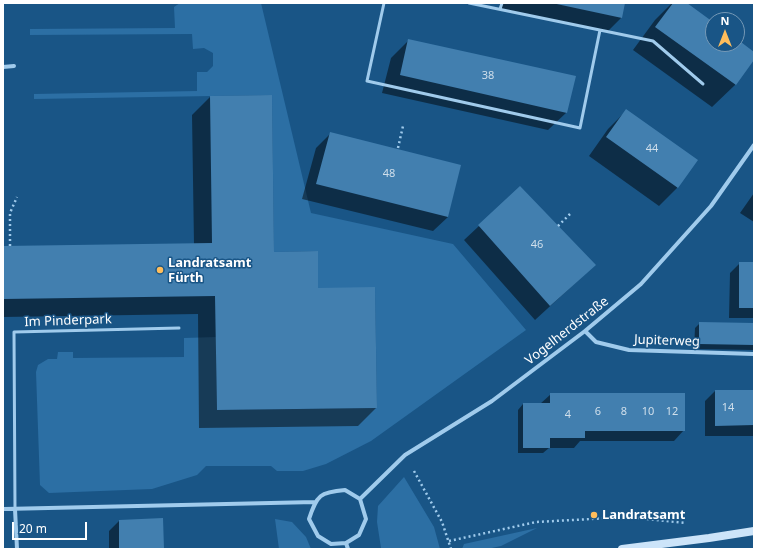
<!DOCTYPE html>
<meta charset="utf-8">
<style>
body{margin:0}
#map{position:relative;width:757px;height:552px;overflow:hidden;background:#195586;font-family:"Noto Sans",sans-serif}
canvas{display:block}
.frame{position:absolute;inset:0;border:4px solid #fff;pointer-events:none}
.north{position:absolute;left:705px;top:12px;width:40px;height:40px;box-sizing:border-box;background:#195586;border:1px solid #7599b6;border-radius:50%;rotate:0deg;font-size:11px;font-weight:700;line-height:16px;text-align:center;color:#fff}
.north::after{content:'';display:block;margin:auto;width:14px;height:18px;background:#ffbd5b;clip-path:polygon(50% 0,100% 100%,50% 72%,0 100%)}
.scale{position:absolute;left:12px;top:522px;width:75px;height:18px;box-sizing:border-box;border:2px solid #fff;border-top:0;padding-left:5px;font-size:12px;line-height:14px;white-space:nowrap;color:#fff;-webkit-text-stroke:3px #195586;paint-order:stroke}
</style>
<div id="map">
<canvas width="757" height="552"></canvas>
<div class="frame"></div>
<div class="north">N</div>
<div class="scale">20 m</div>
</div>
<script>
const c = document.querySelector('canvas').getContext('2d');
c.lineJoin = 'round';
function fillPath(path, color) {
  c.fillStyle = color;
  c.fill(path, 'evenodd');
}
function trace(path, color, width, dash) {
  c.strokeStyle = color;
  c.lineWidth = width;
  c.lineCap = dash ? 'butt' : 'round';
  c.setLineDash(dash || []);
  c.stroke(path);
}
function label(font, color, halo, rows, align = 'center') {
  c.font = font + ' "Noto Sans",sans-serif';
  c.lineWidth = 3;
  c.setLineDash([]);
  c.textBaseline = 'middle';
  c.strokeStyle = halo;
  c.fillStyle = color;
  for (const [text, x, y, turn = 0] of rows) {
    c.save();
    c.translate(x, y);
    c.rotate((+turn || 0) * Math.PI / 180);
    c.textAlign = isNaN(turn) ? turn : align;
    if (halo) c.strokeText(text, 0, 0);
    c.fillText(text, 0, 0);
    c.restore();
  }
}
fillPath(new Path2D(`
 M180,3H261L311,213L453,244L526,330L371,441L326,464L303,471H277L271,466H206L197,475L152,489L49,493L40,485L36,372L38,365L48,359H57L58,352H73V358L184,357V338L216,337L217,410L377,408L375,288H318L317,251L274,252L272,95L34,99V94L197,91V72H207L213,66V53L204,48L193,49L192,34L30,35V29L175,28L174,7Z
 M404,477L434,527L440,549H382L381,548L377,522L378,506Z
 M275,519L292,522L306,537L311,549H279Z
 M537,528L501,546L487,549H462L464,544Z`), '#2c6fa4');
fillPath(new Path2D(`
 M500,3H624L621,18L607,32L499,10Z
 M672,3H685L713,23V44H737V41L754,53V59L735,85L712,107L633,50L655,20Z
 M409,40L567,112L548,130L382,93L391,58Z
 M210,97L273,253L317,289L376,408L358,426L199,428L198,314L3,317V247L194,245L192,115Z
 M626,111L696,161L677,188L659,206L589,156L608,129Z
 M331,133L448,217L433,231L302,199L316,148Z
 M754,193V222L740,213Z
 M479,226L595,265L535,320L464,240Z
 M740,263H754V318H729L730,273Z
 M700,323L754,324V350L694,349L695,328Z
 M715,391H754V436H705V401Z
 M551,394L684,430L674,441H580L574,448H549L543,453H518V410L523,404H540Z
 M3,497L4,540L3,541Z
 M162,519V549H109V531L119,521Z`), '#0007');
fillPath(new Path2D(`
 M552,3H625L622,18Z
 M673,3H687L713,22V44H737V39L754,52V60L736,85L655,27Z
 M408,39L576,76L567,113L400,75Z
 M272,95L274,252L318,251V288L375,287L377,408L217,410L215,296L3,299V246L212,243L210,96Z
 M626,109L698,160L678,188L606,137Z
 M330,132L461,165L448,217L316,184Z
 M520,186L596,265L550,306L478,225Z
 M739,262H754V308H739Z
 M699,322L754,323V345L699,344Z
 M715,390H754V425L715,426Z
 M550,393H685V431H585V438H550V448H523V403H550Z
 M163,518L164,549H119V520Z`), '#427faf');
trace(new Path2D(`
 M398,148L403,126
 M558,226L570,214
 M10,246V213L17,197
 M414,471L442,522L451,549
 M449,541L536,522L628,517L686,523`), '#a0cbec', 2.5, [2, 3]);
trace(new Path2D(`
 M384,3L367,81L580,128L600,30
 M469,3L653,41L703,84
 M500,9L502,3
 M15,509L14,332L179,328`), '#a0cbec', 3);
trace(new Path2D(`
 M3,67L14,66
 M585,331L596,342L629,350L754,354
 M345,490L360,499L366,519L359,535L346,543L331,544L318,536L309,519C317,495 320,492 345,490Z
 M360,499L405,455L492,401L585,331L641,284L711,206L754,145
 M4,509L315,502
 M15,509L17,549
 M346,543L348,549`), '#a0cbec', 4);
trace(new Path2D(`
 M622,549L709,538L754,531`), '#cce4f9', 8);
for (const [x, y, r, color] of [
 [160,270,4,"#ffbd5b"],
 [594,515,4,"#ffbd5b"]
]) {
  const dot = new Path2D();
  dot.arc(x, y, r, 0, 2 * Math.PI);
  c.fillStyle = color;
  c.fill(dot);
  trace(dot, '#195586', 1.5);
}
label('11px', '#d0dfeb', null, [
 ["38",488,76],
 ["44",652,149],
 ["48",389,174],
 ["46",537,245],
 ["14",728,408],
 ["6",598,412],
 ["8",624,412],
 ["10",648,412],
 ["12",672,412],
 ["4",568,415]
]);
label('bold 13px', '#fff', '#195586', [
 ["Landratsamt",168,263],
 ["Fürth",168,278],
 ["Landratsamt",602,515]
], 'left');
label('13px', '#fff', '#195586', [
 ["Im Pinderpark",68,321,-2],
 ["Vogelherdstraße",567,331,-38],
 ["Jupiterweg",667,341,2]
]);
</script>
